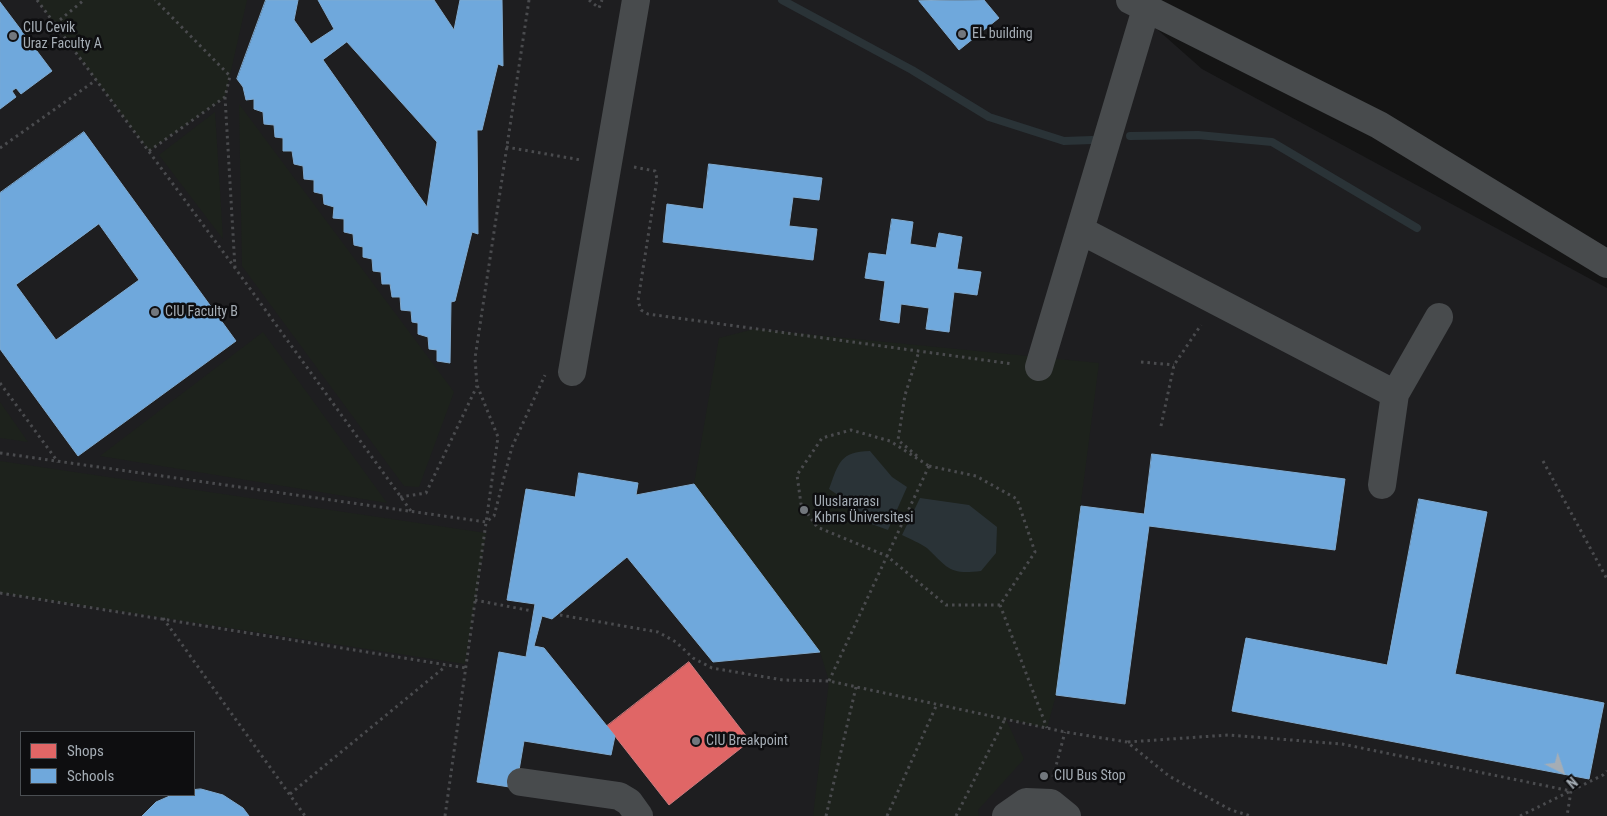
<!DOCTYPE html>
<meta charset="utf-8">
<style>
body{margin:0}
#map{position:relative;width:1607px;height:816px;overflow:hidden;background:#141414;font-family:"Roboto Condensed",sans-serif}
canvas{display:block}
.legend{position:absolute;left:20px;top:731px;width:175px;height:65px;box-sizing:border-box;background:#0e0e10;border:1px solid #4a4e52;margin:0;padding:6px 9px;list-style:none;font-size:15px;color:#a5adb5}
.legend li{display:flex;align-items:center;gap:10px;height:25px}
.legend b{width:25px;border:1px solid #4a4e52}
.north{position:absolute;left:1537px;top:746px;width:50px;height:50px;-webkit-text-stroke:4px #0e0e10;paint-order:stroke;rotate:139deg;font-size:14px;font-weight:700;line-height:20px;text-align:center;color:#a5adb5}
.north::after{content:'';display:block;margin:auto;width:18px;height:22px;background:#a5adb5;clip-path:polygon(50% 0,100% 100%,50% 72%,0 100%)}
</style>
<div id="map">
<canvas width="1607" height="816"></canvas>
<ul class="legend">
<li><b style="height:14px;background:#e06666"></b>Shops</li>
<li><b style="height:14px;background:#6fa8dc"></b>Schools</li>
</ul>
<div class="north">N</div>
</div>
<script>
const c = document.querySelector('canvas').getContext('2d');
c.lineJoin = 'round';
function fillPath(path, color) {
  c.fillStyle = color;
  c.fill(path, 'evenodd');
}
function trace(path, color, width, dash) {
  c.strokeStyle = color;
  c.lineWidth = width;
  c.lineCap = dash ? 'butt' : 'round';
  c.setLineDash(dash || []);
  c.stroke(path);
}
function label(font, color, halo, rows, align = 'center') {
  c.font = font + ' "Roboto Condensed",sans-serif';
  c.lineWidth = 5;
  c.setLineDash([]);
  c.textBaseline = 'middle';
  c.strokeStyle = halo;
  c.fillStyle = color;
  for (const [text, x, y, turn = 0] of rows) {
    c.save();
    c.translate(x, y);
    c.rotate((+turn || 0) * Math.PI / 180);
    c.textAlign = isNaN(turn) ? turn : align;
    if (halo) c.strokeText(text, 0, 0);
    c.fillText(text, 0, 0);
    c.restore();
  }
}
fillPath(new Path2D(`
 M0,0H1124L1202,69L1607,288V816H0ZM21,732H194V795H21Z`), '#1e1e20');
fillPath(new Path2D(`
 M37,0H247L225,97L149,151Z
 M239,104L454,392L419,487L404,486L242,266Z
 M215,112L223,239L159,155Z
 M754,329L1099,363L1056,695L1047,728L1006,719L1024,759L978,810L979,816H813L829,681L820,652L694,484L719,338Z
 M263,332L387,503L100,456Z
 M0,402L28,442L0,438Z
 M0,461L486,533L465,664L0,593Z`), '#1d221c');
fillPath(new Path2D(`
 M870,451L892,477L907,487L888,530L866,522L847,501L829,489C839,462 840,452 870,451Z
 M920,498L969,505L997,527L996,553L981,571C949,575 948,568 927,548C920,543 910,539 902,535Z`), '#2a3337');
const shops = new Path2D(`
 M689,662L750,741L669,805L607,726Z`);
fillPath(shops, '#e06666');
trace(shops, '#ce7b7e', 1);
const schools = new Path2D(`
 M266,0H298L294,20L311,44L334,29L318,0H434L454,30L460,0H502L503,66L498,64L482,130H477L478,234L472,232L455,301L451,302L450,363L437,361V350L429,349L428,337L418,334V323L412,322L411,311L401,310L400,297H392L390,284H382L381,272L373,271L372,259L363,257V247L354,245L353,234L344,232V219L333,218L334,207L324,204L323,194L314,192V180L304,179L303,166L294,164L292,151H283V138L275,137L274,125L264,124L263,112L254,109V99L246,100L243,87L237,79ZM347,42L437,142L427,207L323,60Z
 M984,0L999,18L959,50L919,1Z
 M0,2L52,71L21,94L16,88L12,91L16,97L0,109Z
 M84,132L236,341L78,456L0,349V193ZM99,224L139,280L56,340L16,285Z
 M709,164L822,178L819,200L793,197L789,226L817,229L813,260L663,242L667,204L703,209Z
 M892,219L913,222L910,244L936,248L939,233L962,237L957,269L981,272L977,295L954,292L949,332L926,329L929,308L901,304L899,323L880,320L885,281L865,278L869,253L886,255Z
 M1152,454L1345,479L1335,550L1149,526L1125,704L1056,695L1081,506L1144,514Z
 M579,473L638,483L636,495L694,484L820,652L713,662L627,557L552,619L542,616L534,646L544,648L615,736L611,755L524,741L516,788L477,782L499,652L526,657L535,604L507,600L526,489L575,497Z
 M1419,499L1487,512L1455,674L1604,703L1589,779L1232,711L1246,638L1387,665Z
 M201,789L223,795L243,808L249,816H142L156,802L172,795H194V790Z`);
fillPath(schools, '#6fa8dc');
trace(schools, '#7faad0', 1);
trace(new Path2D(`
 M782,0L912,70L989,117L1064,141L1092,140
 M1130,136L1198,135L1272,142L1417,228`), '#2a3337', 8);
trace(new Path2D(`
 M37,0L235,268L411,511
 M589,0L599,8L602,0
 M55,24L84,0
 M225,97L235,268
 M506,147L581,160
 M0,148L96,80
 M149,151L225,97L230,76L155,0
 M634,167L655,171L657,179L638,301L641,310L648,314L1013,364
 M1141,362L1174,365
 M0,383L58,462
 M1161,426L1174,365L1201,325
 M0,453L486,522L494,516L512,447L545,375
 M917,456L898,440L905,395L919,351
 M1543,461L1607,579
 M929,466L976,476L1017,499L1035,552L1000,605H946L887,556Z
 M400,497L426,493L477,386
 M0,593L466,668
 M475,600L532,611
 M1000,605L1047,728
 M560,615L658,632L676,642L693,658L712,668L783,680L829,681L1065,732L1127,742L1169,776L1231,810L1251,816
 M163,618L305,816
 M829,681L887,556L817,527L801,504L797,475L822,438L851,430L890,441L929,466
 M1128,742L1228,735L1342,744L1571,791L1567,816
 M1053,777L1065,732
 M290,794L446,666
 M445,816L498,437L477,385L475,358L529,0
 M826,816L856,687
 M887,816L937,704
 M956,816L1005,719
 M1520,816L1603,775L1607,771`), '#4a4b4e', 3, [2.5, 4]);
trace(new Path2D(`
 M1130,0L1379,125L1607,264
 M1080,230L1395,394
 M1039,367L1146,9
 M572,372L636,0
 M1382,485L1395,394L1439,317
 M521,782L619,796L629,802L639,816
 M1006,816L1026,802L1051,803L1067,816`), '#484b4d', 28);
for (const [x, y, r, color] of [
 [962,34,5,"#72777d"],
 [13,36,5,"#72777d"],
 [155,312,5,"#72777d"],
 [804,510,5,"#72777d"],
 [696,741,5,"#72777d"],
 [1044,776,5,"#72777d"]
]) {
  const dot = new Path2D();
  dot.arc(x, y, r, 0, 2 * Math.PI);
  c.fillStyle = color;
  c.fill(dot);
  trace(dot, '#0e0e10', 2);
}
label('14px', '#a5adb5', '#0e0e10', [
 ["CIU Cevik",23,28],
 ["Uraz Faculty A",23,44],
 ["EL building",972,34],
 ["CIU Faculty B",165,312],
 ["Uluslararası",814,502],
 ["Kıbrıs Üniversitesi",814,518],
 ["CIU Breakpoint",706,741],
 ["CIU Bus Stop",1054,776]
], 'left');
</script>
